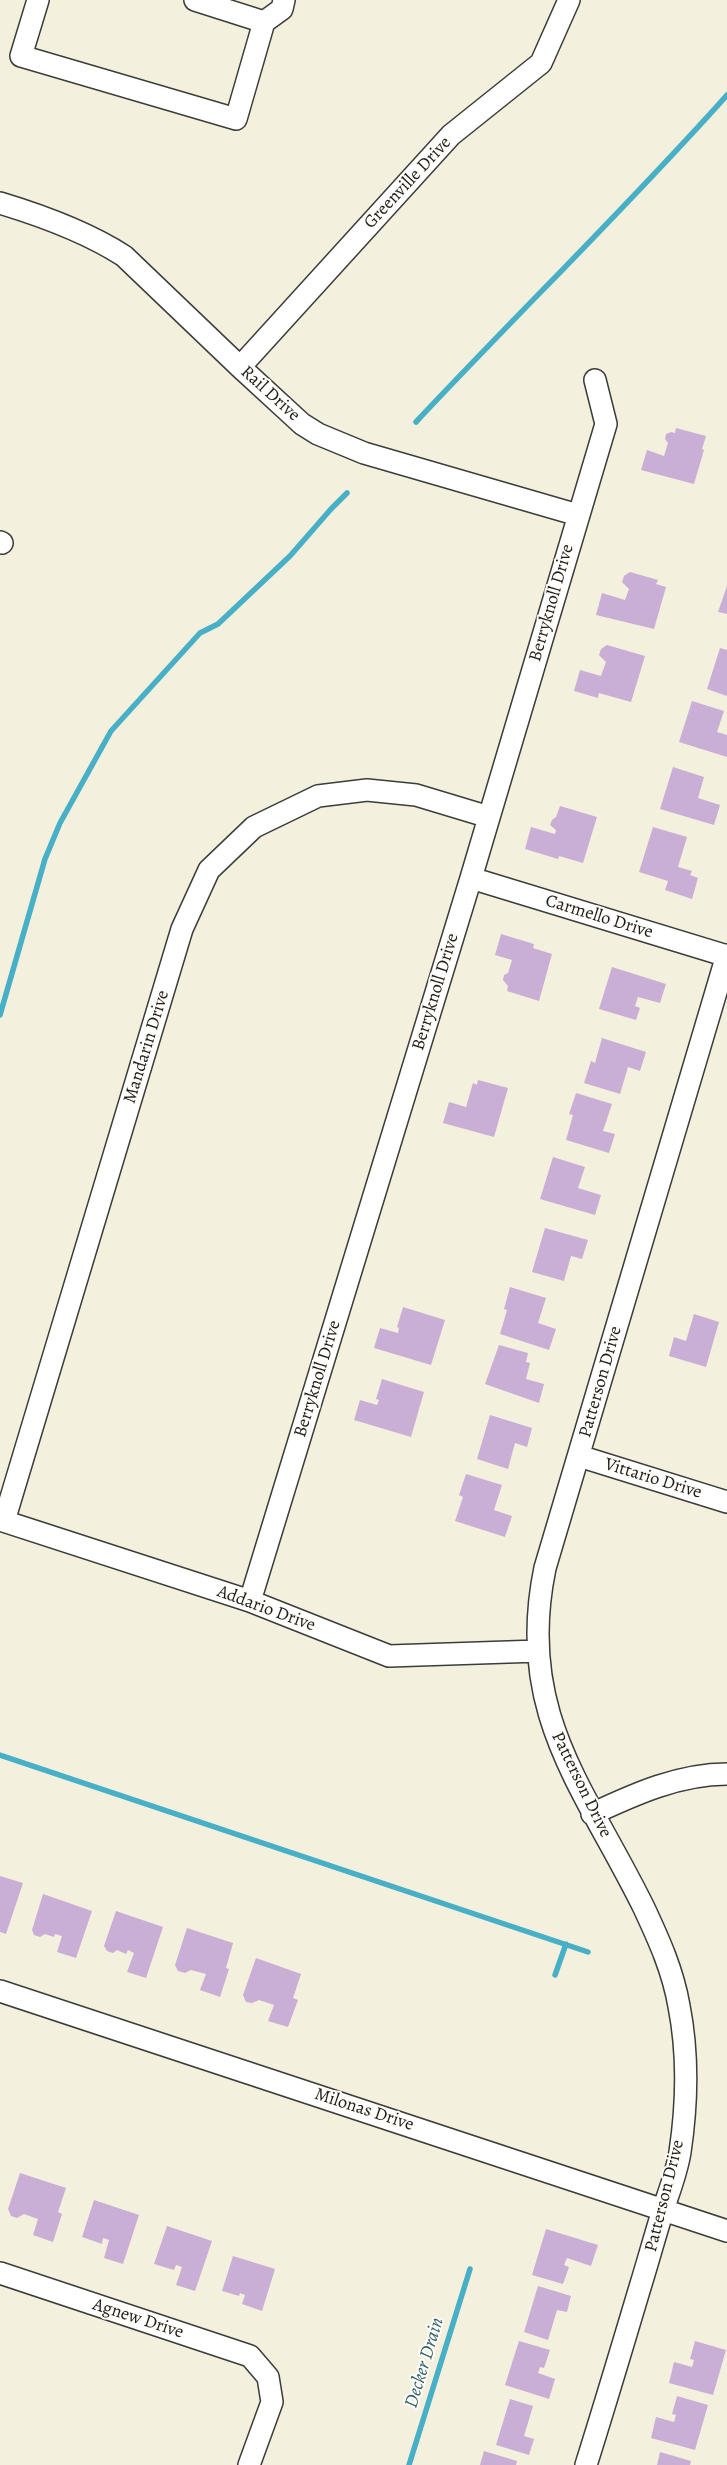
<!DOCTYPE html>
<style>
body{margin:0}
canvas{display:block;background:#f4f0de}
</style>
<canvas width="727" height="2465"></canvas>
<script>
const c = document.querySelector('canvas').getContext('2d');
c.lineJoin = 'round';
function trace(path, color, width, dash) {
  c.strokeStyle = color;
  c.lineWidth = width;
  c.lineCap = dash ? 'butt' : 'round';
  c.setLineDash(dash || []);
  c.stroke(path);
}
function fillPath(path, color) {
  c.fillStyle = color;
  c.fill(path, 'evenodd');
}
function label(font, color, halo, rows, align = 'center') {
  c.font = font + ' Alegreya,serif';
  c.lineWidth = 4;
  c.setLineDash([]);
  c.textBaseline = 'middle';
  c.strokeStyle = halo;
  c.fillStyle = color;
  for (const [text, x, y, turn = 0] of rows) {
    c.save();
    c.translate(x, y);
    c.rotate((+turn || 0) * Math.PI / 180);
    c.textAlign = isNaN(turn) ? turn : align;
    if (halo) c.strokeText(text, 0, 0);
    c.fillText(text, 0, 0);
    c.restore();
  }
}
trace(new Path2D(`
 M416,422C519,312 627,207 727,95
 M0,1015L45,859L60,823L111,731L200,633L218,624L290,556L331,509L347,493
 M0,1755L588,1952
 M555,1975L566,1944
 M409,2465L470,2269`), '#47afc6', 5.5);
fillPath(new Path2D(`
 M676,428L706,436L702,449L704,450L694,484L641,470L647,450L664,456L668,443L665,439L666,434L671,432L675,433Z
 M630,572L658,580L656,584L666,587L654,629L596,615L602,593L625,600L629,589L622,582L624,576Z
 M727,586V614L718,612Z
 M607,645L645,656L631,702L599,693L598,698L574,691L580,670L601,676L606,662L599,655L601,649Z
 M720,648L727,650V696L707,689Z
 M692,701L724,711L717,732L727,735V757L679,742Z
 M673,767L704,777L698,798L720,805L714,825L660,809Z
 M560,806L597,817L583,863L559,856L558,859L525,849L531,827L555,834L556,830L550,825L552,820L556,817Z
 M653,827L687,837L678,867L692,871L690,875L698,878L692,899L665,890L668,881L639,872Z
 M501,934L534,944L533,948L552,954L539,1001L507,991L508,986L503,980L504,975L508,973L512,960L495,955Z
 M612,967L666,984L660,1003L638,997L635,1006L640,1008L636,1020L599,1009Z
 M602,1038L646,1052L640,1071L628,1067L620,1094L584,1083L591,1061L595,1063Z
 M478,1080L508,1088L494,1137L443,1123L449,1102L466,1107L473,1083L477,1085Z
 M576,1093L612,1104L603,1131L615,1134L609,1153L566,1140L573,1115L569,1114Z
 M553,1157L585,1167L578,1188L601,1195L595,1215L540,1199Z
 M545,1228L588,1240L582,1259L571,1256L564,1281L532,1272Z
 M510,1287L546,1298L538,1323L556,1329L549,1350L500,1334L507,1310L504,1309Z
 M403,1307L445,1320L431,1365L374,1348L380,1328L398,1333L399,1328L397,1327Z
 M694,1314L719,1322L706,1367L669,1356L674,1337L686,1341Z
 M499,1345L528,1353L526,1362L530,1363L526,1379L544,1384L539,1403L485,1384Z
 M382,1379L424,1392L411,1437L354,1420L360,1400L377,1405L379,1400L376,1399Z
 M490,1415L532,1428L527,1447L515,1443L508,1469L477,1459Z
 M466,1474L502,1485L494,1510L512,1516L505,1537L455,1521L463,1497L459,1495Z
 M0,1876L23,1883L6,1934L0,1932Z
 M43,1894L92,1911L76,1958L57,1952L62,1936L55,1934L54,1937L45,1934L40,1937L34,1935L32,1930Z
 M116,1911L163,1927L146,1978L127,1972L134,1953L128,1950L126,1954L117,1950L113,1953L107,1951L104,1946Z
 M187,1928L233,1943L226,1968L229,1969L220,1997L200,1990L206,1974L191,1970L185,1973L178,1971L175,1965Z
 M256,1958L301,1974L293,1998L298,2000L288,2027L268,2021L274,2005L259,2000L252,2003L246,2002L243,1995Z
 M20,2173L66,2188L58,2212L62,2214L53,2242L33,2235L38,2219L24,2214L17,2218L11,2216L8,2209Z
 M94,2200L139,2215L123,2264L104,2258L109,2240L103,2238L102,2244L82,2237Z
 M167,2226L212,2241L195,2291L176,2285L182,2267L176,2265L174,2270L154,2264Z
 M546,2229L598,2245L591,2266L567,2258L564,2265L569,2267L563,2284L532,2275Z
 M233,2256L275,2269L262,2311L242,2304L245,2295L240,2293L239,2296L222,2291Z
 M538,2286L571,2296L567,2312L557,2310L548,2340L524,2332Z
 M519,2341L550,2350L544,2368L540,2367L538,2373L555,2379L549,2399L505,2385Z
 M695,2341L726,2350L713,2395L669,2383L674,2362L692,2367L694,2360L690,2359Z
 M677,2396L708,2405L695,2450L651,2438L656,2417L674,2422L676,2415L672,2414Z
 M510,2399L533,2406L524,2436L534,2439L529,2455L496,2445Z
 M484,2451L517,2461L516,2465H480Z
 M660,2452L691,2461L690,2465H657Z`), '#c9afd6');
const minor = new Path2D(`
 M38,0L21,56L236,119L264,22L282,9L284,0
 M195,0L264,22
 M0,203C43,216 87,232 124,256L240,367L302,424L318,434L364,453L578,515
 M240,367L451,135L541,63L569,0
 M0,542L2,543
 M471,878L727,956
 M579,1456L727,1502
 M0,1520L250,1601L389,1656L538,1651
 M4,1521L182,929L209,870L254,827L318,796L367,790L416,795L489,817
 M250,1601L471,878L606,424L595,380
 M592,1814C635,1794 679,1774 727,1774
 M0,1991L727,2231
 M0,2273L250,2356L268,2377L272,2402L249,2465
 M586,2465C605,2405 623,2344 641,2284C649,2258 656,2232 664,2207C670,2189 677,2171 680,2152C687,2105 688,2052 679,2006C673,1971 659,1940 644,1908C585,1788 515,1713 545,1568L727,955`);
trace(minor, '#3c3c39', 24);
trace(minor, '#fff', 21);
label('18px', '#1c1c1c', '#fdfcf7', [
 ["Greenville Drive",408,183,-47],
 ["Rail Drive",270,394,42],
 ["Berryknoll Drive",552,603,-74],
 ["Carmello Drive",599,917,17],
 ["Berryknoll Drive",436,992,-73],
 ["Mandarin Drive",147,1047,-73],
 ["Berryknoll Drive",318,1379,-73],
 ["Patterson Drive",601,1382,-74],
 ["Vittario Drive",653,1479,17],
 ["Addario Drive",266,1609,20],
 ["Patterson Drive",581,1785,64],
 ["Milonas Drive",364,2110,18],
 ["Patterson Drive",665,2196,-76],
 ["Agnew Drive",138,2319,18]
]);
label('italic 19px', '#2f5e68', '#fdfcf7', [
 ["Decker Drain",425,2363,-73]
]);
</script>
